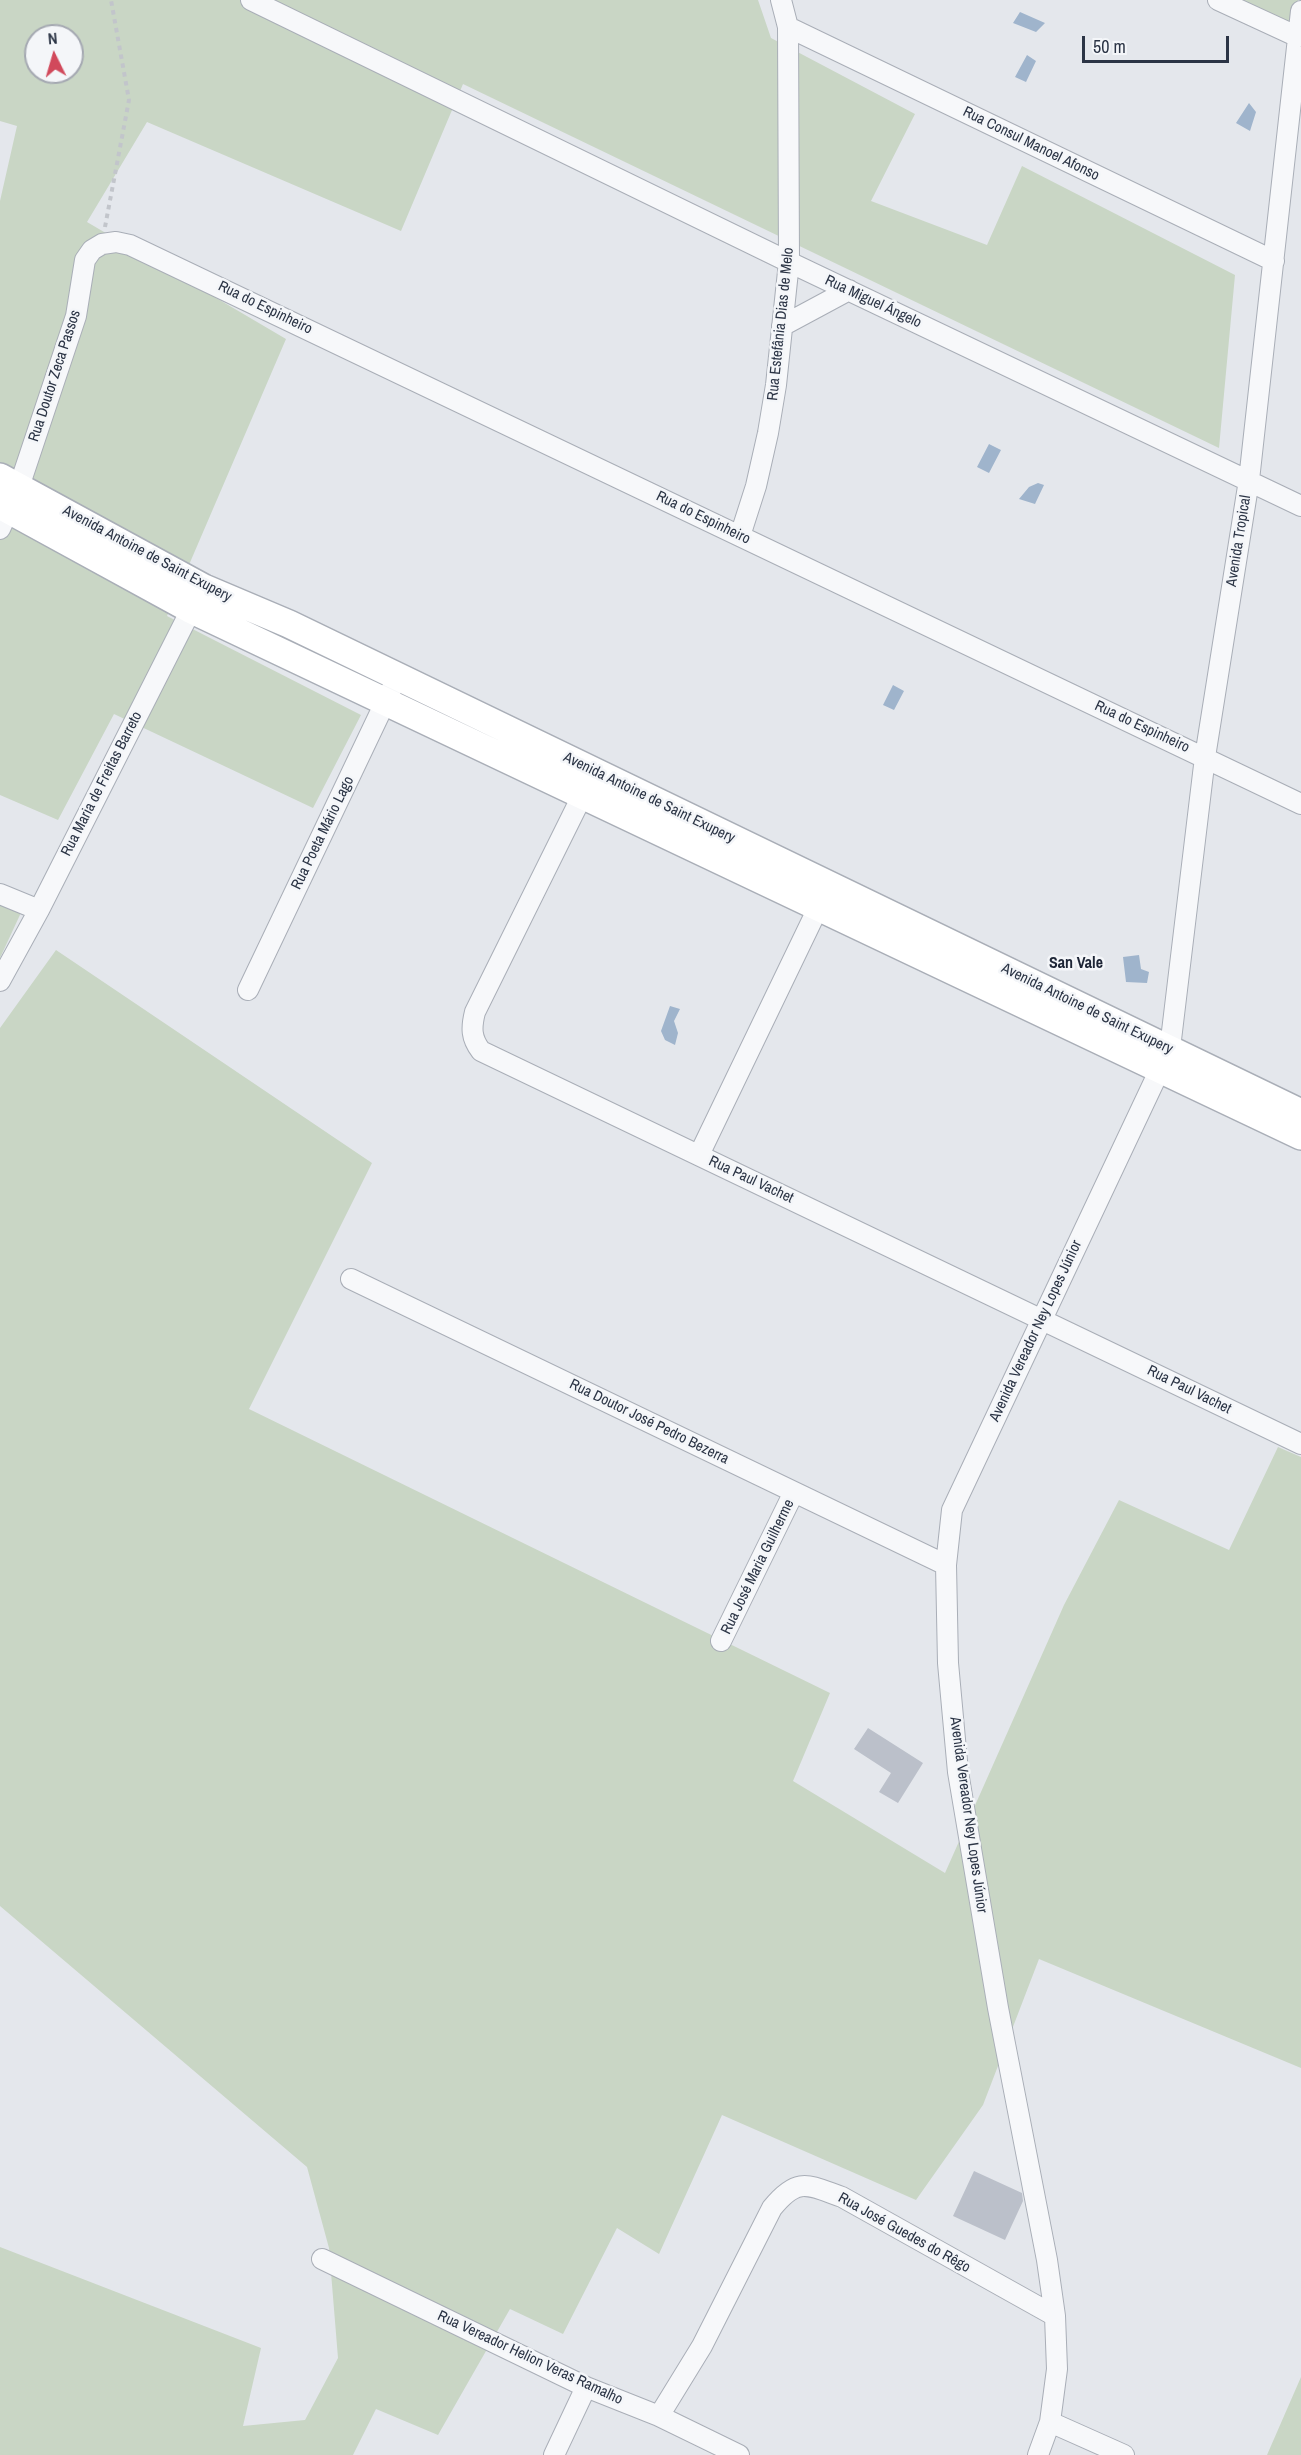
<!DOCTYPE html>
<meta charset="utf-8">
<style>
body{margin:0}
#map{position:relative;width:1301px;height:2455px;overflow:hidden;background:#e4e7ec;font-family:"Archivo Narrow",sans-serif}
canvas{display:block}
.north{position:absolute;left:24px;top:24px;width:60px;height:60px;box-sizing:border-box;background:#f4f6f9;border:2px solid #a4a8b1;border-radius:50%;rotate:355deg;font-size:16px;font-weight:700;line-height:24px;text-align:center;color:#2b3445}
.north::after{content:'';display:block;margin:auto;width:21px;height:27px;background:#d1495b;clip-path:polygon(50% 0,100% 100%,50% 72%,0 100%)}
.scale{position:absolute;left:1082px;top:36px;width:147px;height:27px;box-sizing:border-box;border:3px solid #2b3445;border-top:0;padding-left:8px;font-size:18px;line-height:21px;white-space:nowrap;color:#2b3445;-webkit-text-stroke:4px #f4f6f9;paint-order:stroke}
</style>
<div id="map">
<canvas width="1301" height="2455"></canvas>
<div class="north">N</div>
<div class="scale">50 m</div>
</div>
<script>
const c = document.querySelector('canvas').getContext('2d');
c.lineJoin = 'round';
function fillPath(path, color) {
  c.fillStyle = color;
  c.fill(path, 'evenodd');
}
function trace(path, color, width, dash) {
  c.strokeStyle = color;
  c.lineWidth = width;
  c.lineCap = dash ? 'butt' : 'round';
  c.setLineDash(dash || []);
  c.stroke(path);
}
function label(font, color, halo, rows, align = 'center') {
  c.font = font + ' "Archivo Narrow",sans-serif';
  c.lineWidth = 5;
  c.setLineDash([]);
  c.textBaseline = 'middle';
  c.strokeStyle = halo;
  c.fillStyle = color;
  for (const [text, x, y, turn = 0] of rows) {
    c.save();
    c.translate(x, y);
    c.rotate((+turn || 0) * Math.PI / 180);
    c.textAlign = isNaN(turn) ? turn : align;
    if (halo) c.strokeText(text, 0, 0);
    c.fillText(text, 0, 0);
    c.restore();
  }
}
fillPath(new Path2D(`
 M0,0H758L771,38L915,114L871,201L987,245L1022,166L1235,275L1219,448L463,84L401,231L147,122L87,222L286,339L167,616L361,715L313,808L114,714L58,820L0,795V201L17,126L0,121ZM36,36H72V72H36Z
 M1240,0H1298L1297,28Z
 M0,893L25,904L0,958Z
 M56,950L372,1163L249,1409L830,1693L793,1781L945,1873L1064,1605L1119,1500L1229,1550L1278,1447L1301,1457V2068L1039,1959L983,2105L916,2200L722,2115L659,2254L617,2228L563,2334L510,2309L438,2435L376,2409L353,2455H0V2247L261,2348L243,2426L305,2420L338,2358L329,2248L307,2167L0,1906V1028Z
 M1301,2377V2455H1267Z`), '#c9d6c5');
fillPath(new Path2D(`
 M1020,12L1045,23L1036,32L1013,23Z
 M1027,55L1036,61L1026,82L1015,77Z
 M1249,103L1256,112L1250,131L1236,123Z
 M989,444L1001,450L989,473L977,467Z
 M1038,483L1044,485L1035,504L1019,499L1029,487Z
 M893,685L904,691L894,710L883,705Z
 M1139,955L1141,969L1149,972L1147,983L1126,982L1123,957Z
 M670,1006L680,1009L674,1021L678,1033L675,1045L665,1040L661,1031Z`), '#9fb4cc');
fillPath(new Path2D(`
 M868,1728L923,1763L898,1803L879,1792L891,1773L854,1749Z
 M974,2171L1022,2193L1023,2201L1005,2240L953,2216Z`), '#bbc0ca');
const street = new Path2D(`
 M251,0L789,262L1301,506
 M1218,0L1298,37
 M788,27L1274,261
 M782,326L849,290
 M0,529L19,487L76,316L85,260L92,250L102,244L116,242L130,245L1301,804
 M740,536L756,486L768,433L776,385L789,262L788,27L781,0
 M588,784L475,1012C471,1028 471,1038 481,1051L1301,1444
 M0,894L39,910
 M0,981L39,910L196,600
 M248,990L391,690
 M699,1155L818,908
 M351,1279L946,1565
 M721,1641L794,1492
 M322,2259L586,2387L659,2416L739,2455
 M659,2416L702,2346L772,2208C798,2176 808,2185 842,2197L1055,2316
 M1050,2422L1124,2455
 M554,2455L586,2387
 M1038,2455L1050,2422L1057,2369L1055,2316L1047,2260L998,2008L958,1772L948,1663L946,1565L952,1510L1170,1048L1205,757L1249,480L1301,11`);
const secondary = new Path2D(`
 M0,477L204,588L289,624L1301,1113
 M0,505L190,609L1301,1136`);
trace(street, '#a9aeb7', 22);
trace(secondary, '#a9aeb7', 30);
trace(new Path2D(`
 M105,227L129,100L111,0`), '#c2c5cb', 4, [4.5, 4.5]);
trace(street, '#f7f8fa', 20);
trace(secondary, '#fff', 27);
label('15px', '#2b3445', '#f4f6f9', [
 ["Rua Consul Manoel Afonso",1031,144,26],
 ["Rua Miguel Ángelo",873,302,25],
 ["Rua do Espinheiro",265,308,26],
 ["Rua Estefânia Dias de Melo",781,324,-84],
 ["Rua Doutor Zeca Passos",55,376,-72],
 ["Rua do Espinheiro",703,518,26],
 ["Avenida Tropical",1239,541,-81],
 ["Avenida Antoine de Saint Exupery",147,554,28],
 ["Rua do Espinheiro",1142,727,25],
 ["Rua Maria de Freitas Barreto",102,784,-63],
 ["Avenida Antoine de Saint Exupery",649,798,26],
 ["Rua Poeta Mário Lago",323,833,-64],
 ["Avenida Antoine de Saint Exupery",1087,1009,26],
 ["Rua Paul Vachet",751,1180,25],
 ["Avenida Vereador Ney Lopes Júnior",1036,1331,-65],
 ["Rua Paul Vachet",1189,1390,26],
 ["Rua Doutor José Pedro Bezerra",649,1422,26],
 ["Rua José Maria Guilherme",758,1567,-64],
 ["Avenida Vereador Ney Lopes Júnior",968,1815,82],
 ["Rua José Guedes do Rêgo",904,2233,29],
 ["Rua Vereador Helion Veras Ramalho",530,2358,25]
]);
label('bold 16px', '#1d2536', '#f4f6f9', [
 ["San Vale",1076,964]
]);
</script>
